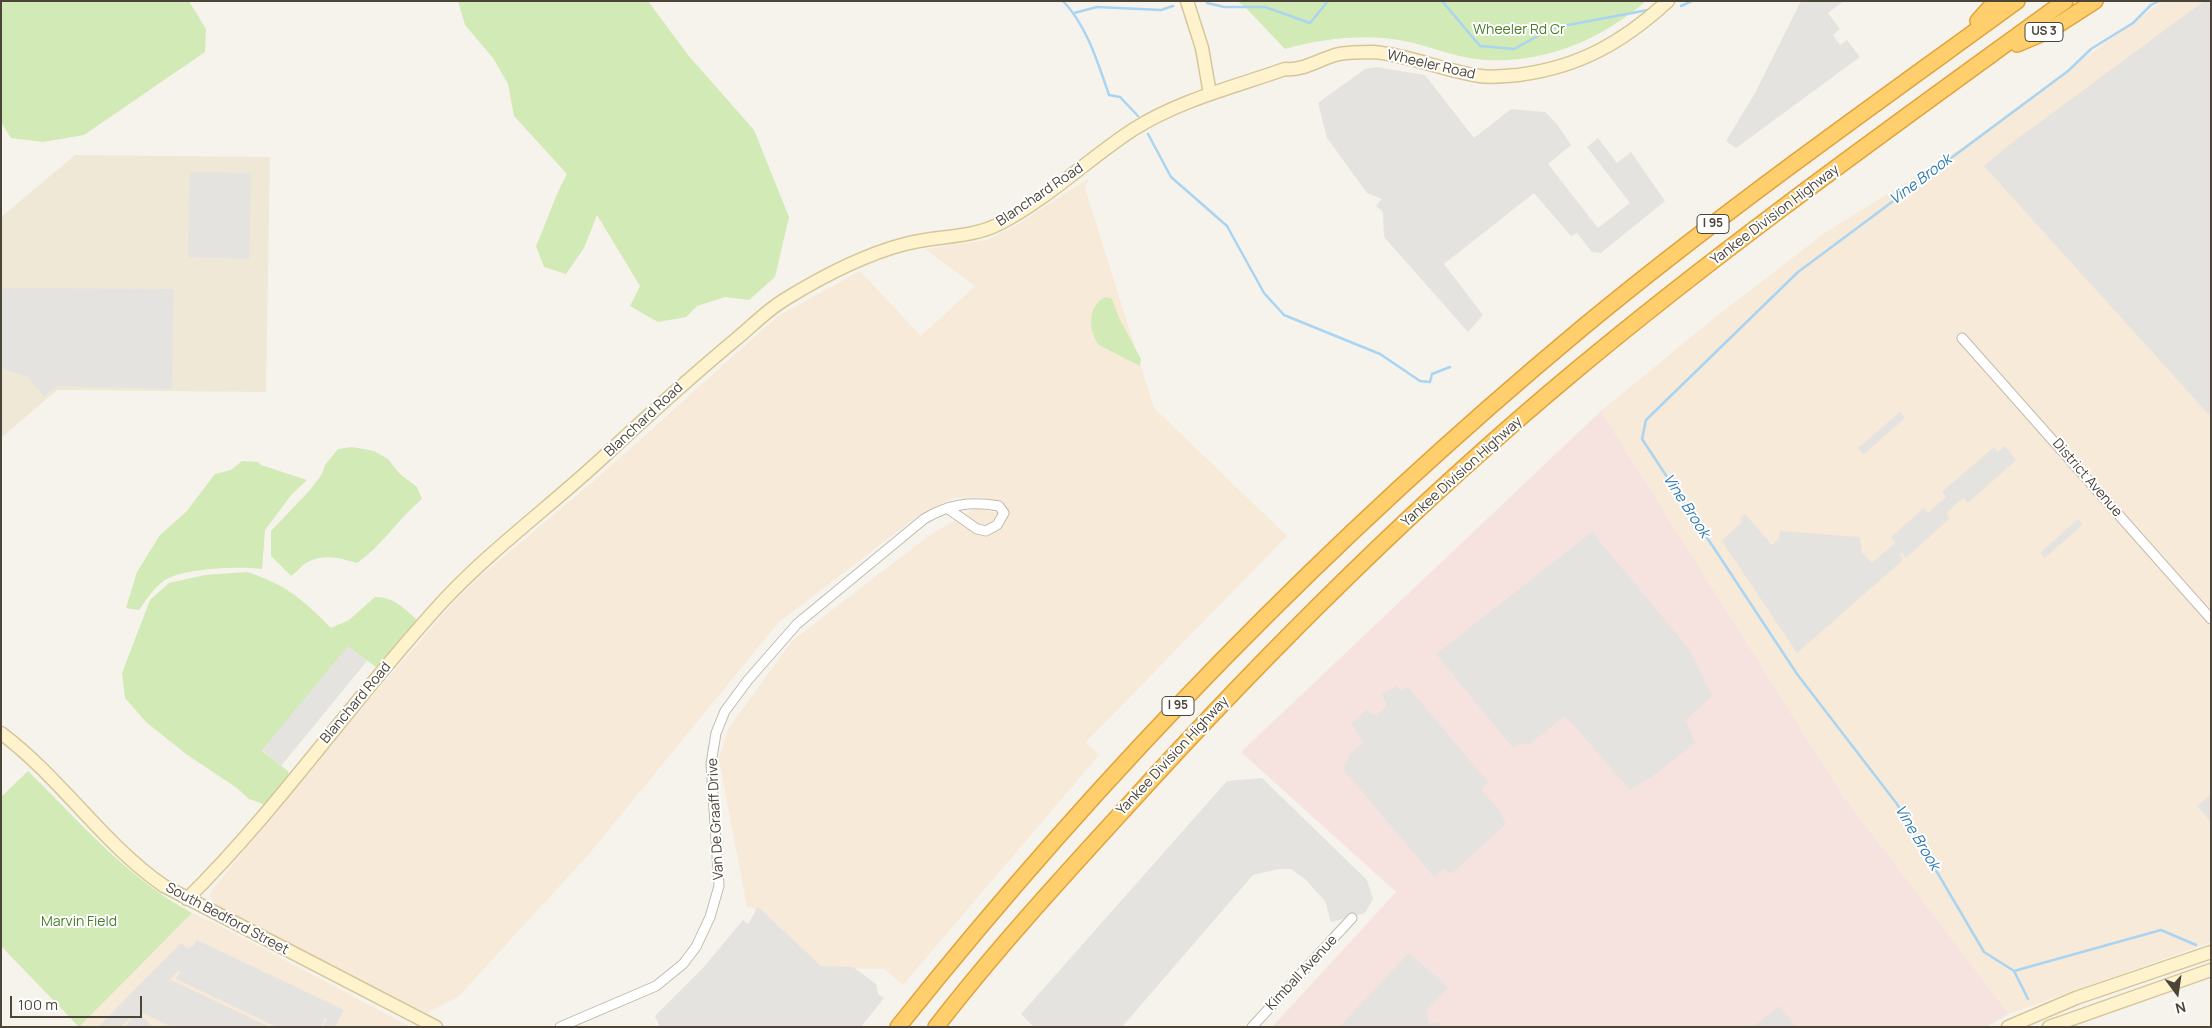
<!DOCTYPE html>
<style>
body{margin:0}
#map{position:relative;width:2212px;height:1028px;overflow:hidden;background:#f6f3ec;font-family:Manrope,sans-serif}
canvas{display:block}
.frame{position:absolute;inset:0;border:2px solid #4b4439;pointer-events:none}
.north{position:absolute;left:2152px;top:968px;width:50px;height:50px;-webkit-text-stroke:4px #fff;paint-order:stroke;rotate:166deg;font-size:14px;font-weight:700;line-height:20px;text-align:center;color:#4b4439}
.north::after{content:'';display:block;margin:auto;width:18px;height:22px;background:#4b4439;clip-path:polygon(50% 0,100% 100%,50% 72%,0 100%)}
.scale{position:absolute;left:10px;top:996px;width:132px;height:22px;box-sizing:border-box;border:2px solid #4b4439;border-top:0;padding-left:6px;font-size:15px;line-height:18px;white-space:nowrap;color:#4b4439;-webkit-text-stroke:4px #fff;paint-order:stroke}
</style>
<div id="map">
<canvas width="2212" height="1028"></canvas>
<div class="frame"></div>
<div class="north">N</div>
<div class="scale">100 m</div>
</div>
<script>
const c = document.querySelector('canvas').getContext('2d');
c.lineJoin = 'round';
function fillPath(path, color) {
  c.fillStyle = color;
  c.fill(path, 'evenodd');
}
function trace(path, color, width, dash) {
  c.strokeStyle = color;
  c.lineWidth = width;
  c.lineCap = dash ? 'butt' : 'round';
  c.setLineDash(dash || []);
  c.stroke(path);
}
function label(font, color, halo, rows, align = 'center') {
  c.font = font + ' Manrope,sans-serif';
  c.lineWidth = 4;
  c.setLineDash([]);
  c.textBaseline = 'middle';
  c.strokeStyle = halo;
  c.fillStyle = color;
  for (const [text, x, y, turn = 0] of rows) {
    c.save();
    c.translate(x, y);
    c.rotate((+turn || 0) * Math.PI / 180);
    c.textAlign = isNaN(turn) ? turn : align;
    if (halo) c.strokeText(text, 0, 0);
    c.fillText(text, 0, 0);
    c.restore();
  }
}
fillPath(new Path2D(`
 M2163,1H2211V942L2009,1014L1843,796L1601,411L1713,319L1826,232L1957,151Z
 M1089,178L1085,188L1154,408L1287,536L1086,742L1099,755L903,985L884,969L824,968L751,907H747L719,759L728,729L792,641L927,537L976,508L997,513L1006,505L981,497L956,498L940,504L915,518L778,623L589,854L458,997L427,1013L216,907L212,901L209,896L212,890L355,716L454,602L481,576L603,473L778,316L860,271L921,336L975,286L925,249L987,240L1018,224Z
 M192,913L215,923L411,1027H79Z`), '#f7ead8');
fillPath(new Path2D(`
 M75,155L270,157L266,392L57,390L1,438V217Z`), '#efe8d6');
fillPath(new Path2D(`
 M1601,411L1843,796L2009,1014L1986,1027H1272L1396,892L1241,752Z`), '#f6e3e0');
fillPath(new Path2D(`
 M1,1H189L206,29L205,52L84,135L43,142L11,138L1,122Z
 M458,1H648L688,55L754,130L789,217L775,277L749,300L725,297L697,306L686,317L658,322L630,306L640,286L597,215L584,248L566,274L544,267L536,246C547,222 554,197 567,174L514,116L508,84L493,58L465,25Z
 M1237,1H1646C1598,42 1539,66 1475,59C1453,56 1431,47 1409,42C1367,33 1326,38 1285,49L1246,8Z
 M1106,297L1112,299L1119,318L1141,359L1140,366L1099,345C1088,331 1087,305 1106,297Z
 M352,447L374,451L388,459L400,474L417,487L422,499C398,519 382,546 357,563C340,558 323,553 306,563C301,566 297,572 291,576L271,556V531L310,490L322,474L325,465L338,449Z
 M242,461L258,462L261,465L307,480L292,494L265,530L262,569C239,566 185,568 165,580C154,587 146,600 139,610L126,608L137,572L160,535L186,512L215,474L231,470Z
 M247,572C285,584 304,600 331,628L349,620L375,597C394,597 404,608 417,620L376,667L348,647L262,751L288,771L289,777L266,805L249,799L237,788L186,754L146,722L125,698L122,673L150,600L169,583L205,575Z
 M28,771C79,821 128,879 192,913L79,1027L1,946V797Z`), '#d2eab5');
fillPath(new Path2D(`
 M1801,1H1844L1828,13L1840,29L1833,35L1840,45L1847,40L1860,57L1736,148L1726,141L1754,95Z
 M2204,1H2211V417L1984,166L2009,145Z
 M1376,67L1425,75L1474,138L1511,109L1545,112L1557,124L1571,145L1548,164L1598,228L1630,203L1587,147L1598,138L1617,163L1631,152L1665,201L1601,253L1592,252L1577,233L1571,236L1534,193L1444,264L1483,315L1468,332L1384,237L1383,212L1376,206L1382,199L1367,193L1327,138L1318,103L1365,69Z
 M190,172L251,173L249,259L188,257Z
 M1,288L174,289L172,389L57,386L44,396L27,376L5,370L1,366Z
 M1900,412L1905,418L1864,454L1858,448Z
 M2005,446L2016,460L1968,503L1963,498L1946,513L1950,518L1906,558L1902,553L1899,554L1903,560L1797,653L1722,541L1742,522L1740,519L1745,514L1772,545L1779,538L1780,531L1860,537L1862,553L1872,563L1895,543L1891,537L1924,508L1928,513L1946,497L1942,492L1994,447L1998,452Z
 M2078,519L2083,524L2045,558L2040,553Z
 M1592,532L1689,649L1712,696L1686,720L1695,743L1656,774L1630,790L1570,721L1563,717L1529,745L1519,743L1513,748L1436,654Z
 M348,646L367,661L281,766L262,750Z
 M1396,686L1401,691L1408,687L1488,782L1481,790L1499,809L1506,824L1451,874L1444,869L1434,877L1344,770L1349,755L1364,742L1351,724L1366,710L1376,716L1387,706L1382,694Z
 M1262,778L1367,880L1373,899L1365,913L1331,922L1325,901L1305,879L1291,869H1279L1253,875L1122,1027H1034L1021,1014L1227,781Z
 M2211,794V822L2197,806Z
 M758,907L821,966L853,967L876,984L878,994L884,998L861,1027H660L655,1016L702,969L743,920L748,924Z
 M197,940L344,1010L335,1027H323L327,1019L325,1018L321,1027H277L176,979L180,972L178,971L165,985L171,980L270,1027H171L143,1013L141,1015L153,1027H125L131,1020L130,1018L121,1027H98L181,943L187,948L193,946Z
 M1409,953L1449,988L1426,1010L1429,1024L1436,1022L1443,1027H1339Z
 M1779,1006L1796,1027H1753Z`), '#e5e3e0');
trace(new Path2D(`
 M1063,1C1087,26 1098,63 1109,95L1120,97L1138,116
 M1442,1L1480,46L1514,49L1552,28L1648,10
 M2159,1L2151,5L2133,23L2091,49L2068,71L1798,272L1646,420L1642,439L1797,674L1897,804L1984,952L2014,971L2161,930L2196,945
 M1207,3L1224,7H1265L1310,23L1328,1
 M1681,6L1692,1
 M1074,13L1097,7L1161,10L1173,6
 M1148,134L1171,177L1227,226L1264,293L1284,315L1380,354L1420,381L1430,382L1432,374L1450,367
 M2014,971L2028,999`), '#a9d4f2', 2.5);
const street = new Path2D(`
 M1962,338L2211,619
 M560,1027L656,986L683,964L696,947L710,917L719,886L711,764L716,733L725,711L748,680L797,624L924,519C949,504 971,501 999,506L1004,513L997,525L986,531L977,529L947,508
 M1252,1027L1352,918`);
const secondary = new Path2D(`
 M1187,1L1202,48L1210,94
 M1,733C61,778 103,844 164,886L436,1027
 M187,899C281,806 355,696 445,599C497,544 559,500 613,448C653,411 693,375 735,340C751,327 766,311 784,300C821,277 863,255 905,244C938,235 971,239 1001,223C1049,198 1089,158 1134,129C1180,100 1234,87 1285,69C1304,71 1321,58 1339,54C1350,52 1362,52 1373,52C1410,55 1444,71 1480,76C1492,78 1506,76 1518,75C1580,67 1623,42 1668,1
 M2008,1027L2076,998L2211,952
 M2049,1027L2211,970`);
const highway = new Path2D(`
 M1978,21L1996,1
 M2017,44L2050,30L2095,1
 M898,1027C1103,770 1330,538 1582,328C1722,212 1870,108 2017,1
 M936,1027C994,952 1058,882 1122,812C1263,656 1412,507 1574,372C1731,241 1899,122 2065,1`);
trace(street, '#c2bbae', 11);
trace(secondary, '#d6c79b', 15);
trace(highway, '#e0a43c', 18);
trace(street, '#fff', 9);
trace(secondary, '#fff3cd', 12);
trace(highway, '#ffcf6e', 15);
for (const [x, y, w] of [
 [2044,32,38],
 [1713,224,32],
 [1178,706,32]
]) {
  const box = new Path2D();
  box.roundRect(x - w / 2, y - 9.5, w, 19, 4);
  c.fillStyle = '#fff';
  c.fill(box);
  trace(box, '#4b4439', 1);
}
label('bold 12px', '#4b4439', null, [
 ["US 3",2044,32],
 ["I 95",1713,224],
 ["I 95",1178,706]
]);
label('14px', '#4a7f2a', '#fff', [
 ["Wheeler Rd Cr",1519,30],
 ["Marvin Field",79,922]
]);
label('14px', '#4b4439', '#fff', [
 ["Wheeler Road",1431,65,13],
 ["Blanchard Road",1040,195,-34],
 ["Yankee Division Highway",1775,215,-37],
 ["Blanchard Road",644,420,-43],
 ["Yankee Division Highway",1462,472,-42],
 ["District Avenue",2087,478,49],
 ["Blanchard Road",356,703,-50],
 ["Yankee Division Highway",1173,756,-47],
 ["Van De Graaff Drive",716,819,-93],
 ["South Bedford Street",227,919,28],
 ["Kimball Avenue",1302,973,-47]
]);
label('italic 15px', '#2e7ab2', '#fff', [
 ["Vine Brook",1921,180,-37],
 ["Vine Brook",1686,506,57],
 ["Vine Brook",1917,838,59]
]);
</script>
